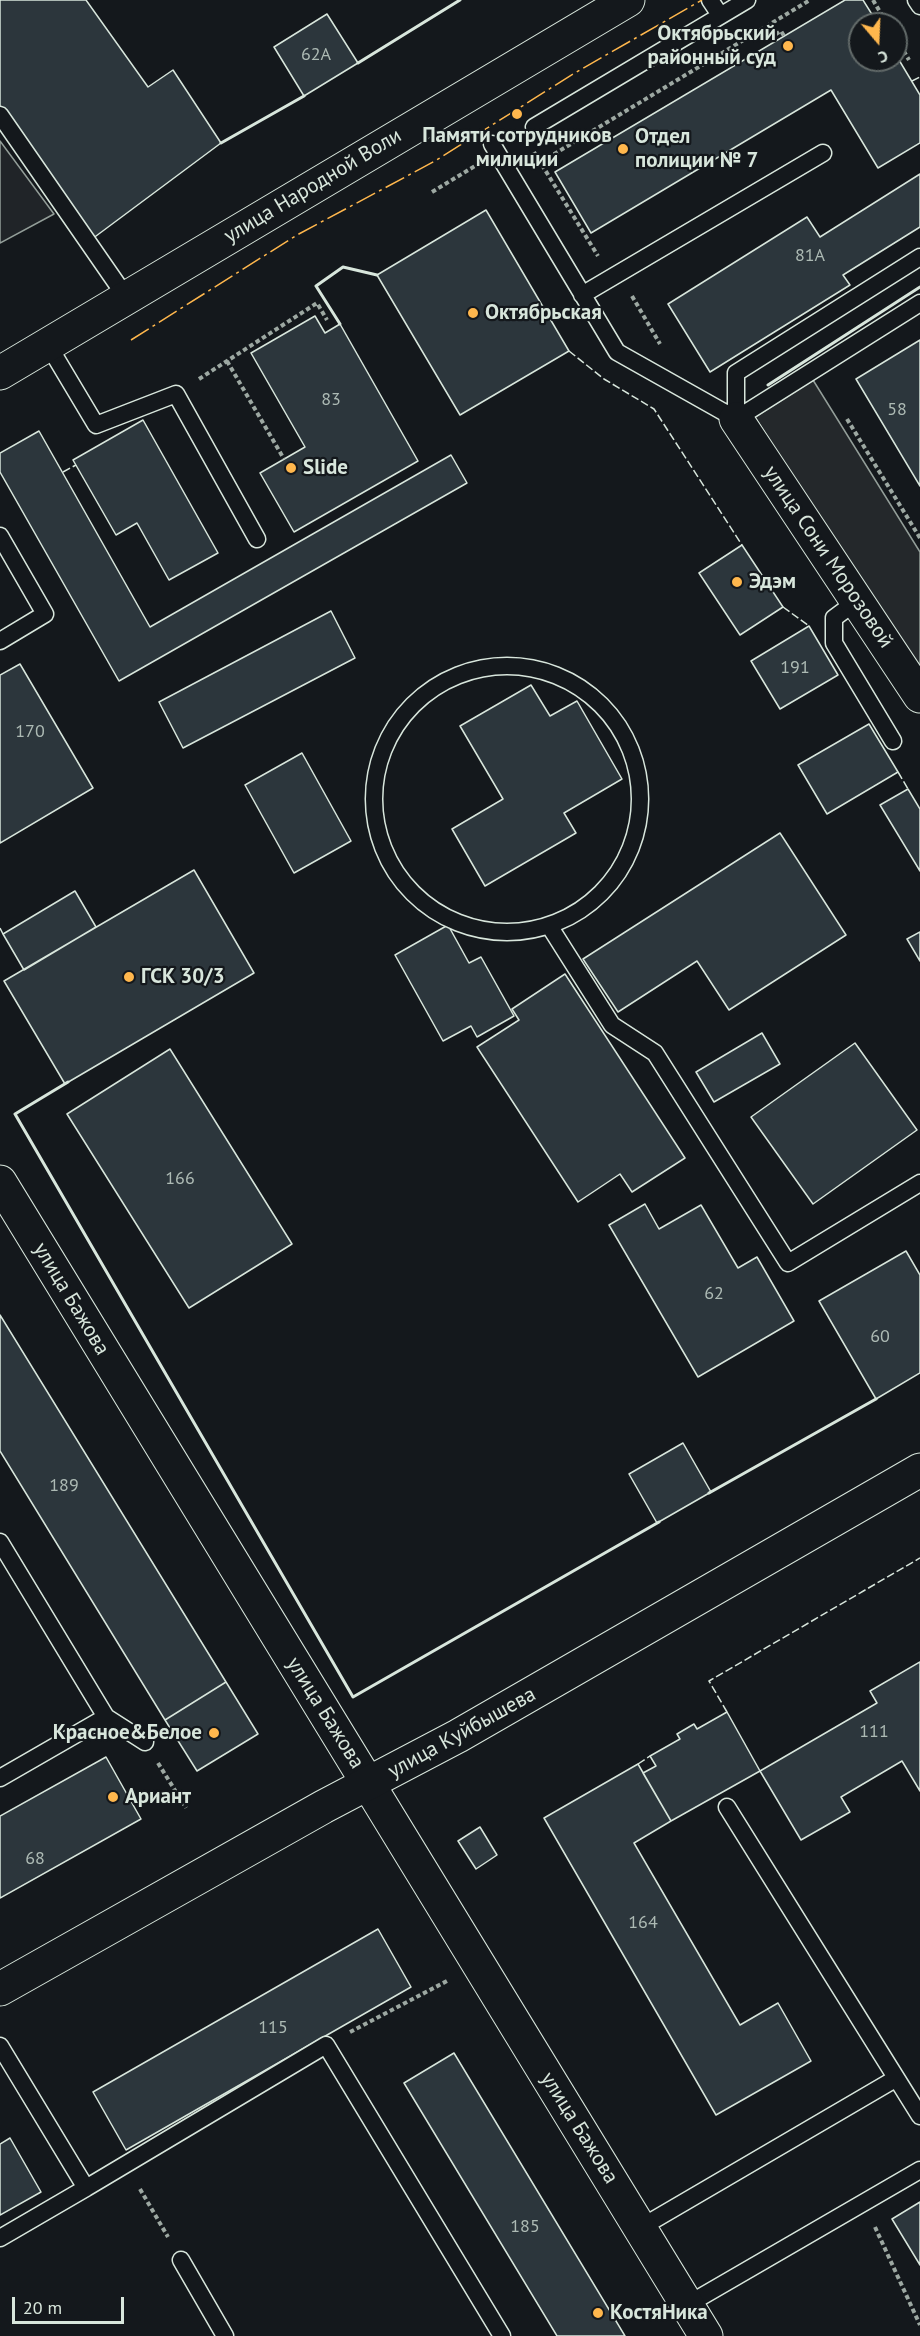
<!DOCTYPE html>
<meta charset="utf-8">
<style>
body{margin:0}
#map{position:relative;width:920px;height:2336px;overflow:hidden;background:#14181c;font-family:"PT Sans",sans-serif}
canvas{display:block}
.north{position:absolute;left:848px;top:12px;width:60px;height:60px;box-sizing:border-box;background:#14181c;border:2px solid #626a69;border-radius:50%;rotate:161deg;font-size:16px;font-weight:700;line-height:24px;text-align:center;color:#d8e6dc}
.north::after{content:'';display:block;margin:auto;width:21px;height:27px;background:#ffb74d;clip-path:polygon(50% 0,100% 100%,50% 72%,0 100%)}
.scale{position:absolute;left:12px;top:2297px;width:112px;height:27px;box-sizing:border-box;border:3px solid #d8e6dc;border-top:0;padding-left:8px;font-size:18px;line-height:21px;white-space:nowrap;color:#d8e6dc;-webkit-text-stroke:4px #14181c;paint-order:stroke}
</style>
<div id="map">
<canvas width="920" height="2336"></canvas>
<div class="north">С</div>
<div class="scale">20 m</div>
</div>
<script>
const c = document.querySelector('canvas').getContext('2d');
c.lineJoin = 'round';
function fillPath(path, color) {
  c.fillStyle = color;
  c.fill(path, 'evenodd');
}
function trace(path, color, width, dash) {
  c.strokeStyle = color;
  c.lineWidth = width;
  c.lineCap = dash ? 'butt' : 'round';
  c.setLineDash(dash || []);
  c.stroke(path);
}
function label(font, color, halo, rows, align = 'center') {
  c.font = font + ' "PT Sans",sans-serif';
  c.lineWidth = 4.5;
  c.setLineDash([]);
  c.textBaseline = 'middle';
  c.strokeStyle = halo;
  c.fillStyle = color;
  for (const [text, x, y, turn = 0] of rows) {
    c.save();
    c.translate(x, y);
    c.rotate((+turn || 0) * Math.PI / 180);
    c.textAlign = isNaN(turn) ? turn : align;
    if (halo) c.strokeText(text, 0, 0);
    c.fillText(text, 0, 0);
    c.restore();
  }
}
const green = new Path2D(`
 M0,141L54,214L0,243Z`);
fillPath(green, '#202428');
trace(green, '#939e99', 1.5);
const parking = new Path2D(`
 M813,380L920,552V667L913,671L755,417Z`);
fillPath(parking, '#24282b');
trace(parking, '#939e99', 1.5);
const building = new Path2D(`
 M0,0H86L148,87L173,70L221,143L88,242L0,109Z
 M845,0H863L878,24H860V60H896V55L920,95V143L878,168L831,90L591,233L555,172Z
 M327,14L358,63L304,96L274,47Z
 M920,174V227L843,275L850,285L710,372L668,304L807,217L820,237Z
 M486,210L569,351L460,415L377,275Z
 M315,316L325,333L340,324L418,461L294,532L260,473L305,447L251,353Z
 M920,340V486L856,379Z
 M143,420L218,553L169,580L137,523L116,535L73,460Z
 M39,431L150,627L451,455L467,483L119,681L0,472V453Z
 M742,545L783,607L740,635L699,573Z
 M331,611L355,658L183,748L159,702Z
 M809,626L838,675L780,709L751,661Z
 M20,664L93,788L0,843V675Z
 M531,685L550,716L577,701L622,779L564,813L576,833L485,886L452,829L503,799L460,726Z
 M869,724L898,772L827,814L798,765Z
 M302,753L351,841L294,873L245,785Z
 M908,789L920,809V871L880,805Z
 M780,833L846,935L729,1010L697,961L618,1012L583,959Z
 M194,870L254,973L65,1084L4,981Z
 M75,891L96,927L24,970L3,934Z
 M448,925L469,963L481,957L514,1016L477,1037L471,1026L443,1041L395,955Z
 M920,932V961L907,939Z
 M565,974L685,1158L632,1192L620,1174L578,1202L477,1047L519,1020L512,1009Z
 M762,1033L780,1064L714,1102L696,1072Z
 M855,1043L917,1130L813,1204L751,1117Z
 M170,1049L292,1244L189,1308L67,1114Z
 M645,1204L659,1229L701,1205L738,1268L757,1257L794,1321L698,1377L609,1225Z
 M906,1251L920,1275V1373L876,1399L819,1301Z
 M0,1315L226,1682L165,1720L0,1451Z
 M683,1443L711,1492L657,1523L629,1474Z
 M920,1662V1791L902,1761L841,1797L850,1812L801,1840L760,1771L877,1703L870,1691Z
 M226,1682L258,1734L197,1771L165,1720Z
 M727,1712L760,1771L671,1821L643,1773L656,1766L650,1756L680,1739L677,1734L694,1724L697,1729Z
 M106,1757L141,1819L0,1898V1816Z
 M638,1764L671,1821L634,1843L740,2025L778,2003L811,2061L716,2115L544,1818Z
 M480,1827L497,1855L476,1869L458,1841Z
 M378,1929L411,1987L126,2150L93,2092Z
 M454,2053L625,2336H557L404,2083Z
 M10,2138L41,2192L0,2215V2144Z
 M920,2202V2265L892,2219Z`);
fillPath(building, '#2c363c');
trace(building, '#d8e6dc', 1.5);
const service = new Path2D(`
 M710,0L720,15
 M916,0L920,6
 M0,115L126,297
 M534,127L747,0
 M492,144L617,352L736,419
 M582,295L823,153
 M47,343L96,425L176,394L257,539
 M736,419V373L920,257
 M736,419L920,303
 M0,536L45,614L0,641
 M857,601L834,618V643L893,741
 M374 799a133 133 0 1 1 266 0a133 133 0 1 1-266 0Z
 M550,927L612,1025L655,1053L788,1263L920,1183
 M0,1542L106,1717L145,1742
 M0,1778L106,1717
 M727,1807L920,2116
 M0,2046L86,2188L326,2045L502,2336
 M640,2228L895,2079
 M0,2238L86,2188
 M181,2260L225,2336
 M687,2305L920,2170`);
const minor = new Path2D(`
 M0,373L628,0
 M736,419L920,696
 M0,1182L706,2336`);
const secondary = new Path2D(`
 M0,1989L323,1807L458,1736L920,1470`);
trace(service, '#d8e6dc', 19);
trace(minor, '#d8e6dc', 35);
trace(secondary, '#d8e6dc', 35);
trace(new Path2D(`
 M873,0L887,24
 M760,30L766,40L781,31L784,36
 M896,38L909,60
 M534,152L598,256
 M541,162L810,0
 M432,192L475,166
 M632,296L660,344
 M227,361L284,459
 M199,379L317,303L327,320
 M847,419L920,538
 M158,1763L186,1808
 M350,2032L447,1981
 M140,2189L168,2237
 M875,2227L920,2325`), '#9da8a2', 4, [4.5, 3]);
trace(service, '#14181c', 16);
trace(minor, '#14181c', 33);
trace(secondary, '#14181c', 33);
trace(new Path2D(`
 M912,81L920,77
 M569,351L604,379L654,409L742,545
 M63,472L76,465
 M783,607L809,626
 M898,772L908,789
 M0,928L3,934
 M727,1712L709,1681L920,1558
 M638,1764L650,1756`), '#d8e6dc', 1.5, [8, 3]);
trace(new Path2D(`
 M358,63L460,0
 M221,143L304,96
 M340,324L316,286L343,267L377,275
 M768,385L920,287
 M68,1082L15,1114L353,1697L659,1522
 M709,1493L876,1399`), '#d8e6dc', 3);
trace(new Path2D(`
 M131,340L297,235L435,161L573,74L702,0`), '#ffb74d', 1.5, [21, 4.5, 3, 4.5]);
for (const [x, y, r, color] of [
 [788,46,6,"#ffb74d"],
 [517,114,6,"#ffb74d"],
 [623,149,6,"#ffb74d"],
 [473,313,6,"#ffb74d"],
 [291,468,6,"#ffb74d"],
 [737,582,6,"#ffb74d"],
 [129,977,6,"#ffb74d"],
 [214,1733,6,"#ffb74d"],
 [113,1797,6,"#ffb74d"],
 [598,2313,6,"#ffb74d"]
]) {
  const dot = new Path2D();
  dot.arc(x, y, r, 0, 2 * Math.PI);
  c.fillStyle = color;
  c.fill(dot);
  trace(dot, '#14181c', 2);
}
label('18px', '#adbab4', null, [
 ["62А",316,55],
 ["81А",810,256],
 ["83",331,400],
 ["58",897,410],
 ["191",795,668],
 ["170",30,732],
 ["166",180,1179],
 ["62",714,1294],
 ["60",880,1337],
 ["189",64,1486],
 ["111",874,1732],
 ["68",35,1859],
 ["164",643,1923],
 ["115",273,2028],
 ["185",525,2227]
]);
label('bold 21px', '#d8e6dc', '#14181c', [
 ["Октябрьский",776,34,"right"],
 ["районный суд",776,58,"right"],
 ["Памяти сотрудников",517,136,"center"],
 ["милиции",517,160,"center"],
 ["Отдел",635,137],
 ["полиции № 7",635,161],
 ["Октябрьская",485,313],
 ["Slide",303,468],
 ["Эдэм",749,582],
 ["ГСК 30/3",141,977],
 ["Красное&Белое",202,1733,"right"],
 ["Ариант",125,1797],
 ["КостяНика",610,2313]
], 'left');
label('21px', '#d8e6dc', '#14181c', [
 ["улица Народной Воли",313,186,-31],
 ["улица Сони Морозовой",828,557,56],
 ["улица Бажова",71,1299,59],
 ["улица Бажова",325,1713,58],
 ["улица Куйбышева",462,1733,-29],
 ["улица Бажова",579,2128,58]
]);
</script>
